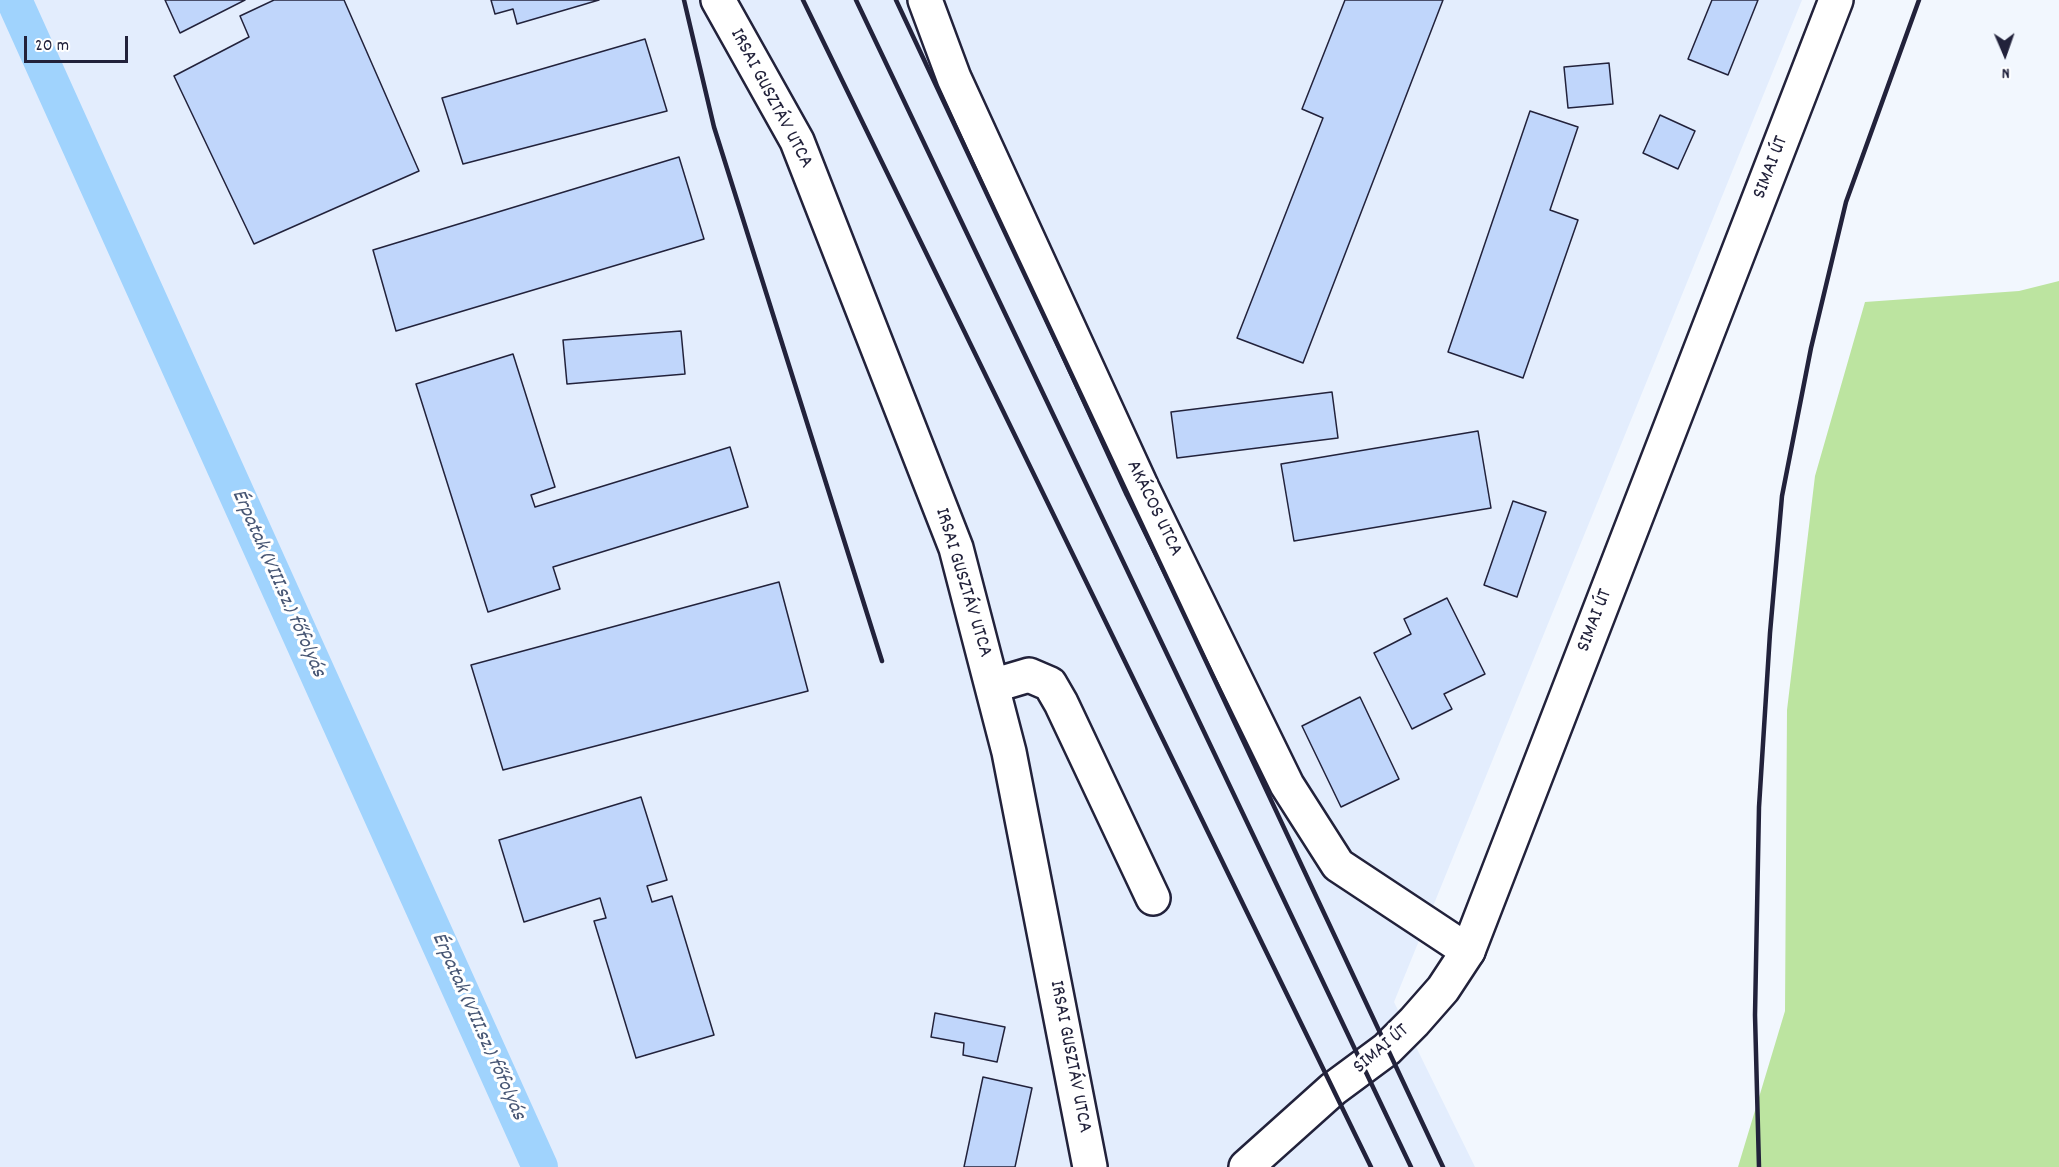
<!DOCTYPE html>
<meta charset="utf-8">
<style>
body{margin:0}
#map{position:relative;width:2059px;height:1167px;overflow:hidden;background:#f2f7fe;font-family:Dekko,sans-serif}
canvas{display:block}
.north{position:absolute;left:1975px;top:24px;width:60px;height:60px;-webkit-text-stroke:4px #fff;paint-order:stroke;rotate:178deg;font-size:16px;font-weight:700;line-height:24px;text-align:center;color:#22223b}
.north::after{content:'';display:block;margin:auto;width:21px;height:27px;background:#22223b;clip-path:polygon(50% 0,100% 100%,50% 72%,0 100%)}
.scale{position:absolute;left:24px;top:36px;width:104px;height:27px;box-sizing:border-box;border:3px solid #22223b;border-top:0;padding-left:8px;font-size:18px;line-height:21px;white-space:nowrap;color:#22223b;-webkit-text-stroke:4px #fff;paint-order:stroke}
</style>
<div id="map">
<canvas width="2059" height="1167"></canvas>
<div class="north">N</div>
<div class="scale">20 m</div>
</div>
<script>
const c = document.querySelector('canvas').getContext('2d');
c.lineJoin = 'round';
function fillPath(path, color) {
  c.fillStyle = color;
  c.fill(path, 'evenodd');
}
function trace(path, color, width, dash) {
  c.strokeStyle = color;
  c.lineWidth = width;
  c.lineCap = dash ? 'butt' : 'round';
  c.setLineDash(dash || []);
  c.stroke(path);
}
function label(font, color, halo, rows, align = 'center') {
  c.font = font + ' Dekko,sans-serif';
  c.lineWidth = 6;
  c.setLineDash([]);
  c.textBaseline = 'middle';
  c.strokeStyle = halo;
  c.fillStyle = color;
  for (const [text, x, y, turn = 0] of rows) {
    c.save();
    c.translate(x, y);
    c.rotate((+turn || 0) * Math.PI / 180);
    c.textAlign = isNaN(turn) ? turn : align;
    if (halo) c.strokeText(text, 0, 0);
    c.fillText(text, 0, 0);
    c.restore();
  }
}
fillPath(new Path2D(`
 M0,0H1802L1394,1002L1475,1167H0Z`), '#e3edfd');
fillPath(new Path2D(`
 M2059,281V1167H1738L1785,1011L1787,710L1815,476L1865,302L2019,291Z`), '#bce4a0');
trace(new Path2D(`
 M14,0L540,1167`), '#a0d3fd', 36);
const building = new Path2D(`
 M165,0H245L180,33Z
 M274,0H344L419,171L254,244L174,76L249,37L240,16Z
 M491,0H599L517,24L513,9L495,14Z
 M1345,0H1443L1303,363L1237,338L1323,118L1302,109Z
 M1712,0H1758L1728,75L1688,59Z
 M645,39L667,111L463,164L442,98Z
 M1609,63L1613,104L1568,108L1564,67Z
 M1530,111L1578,127L1550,210L1578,220L1523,378L1448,352Z
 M1660,115L1695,131L1678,169L1643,153Z
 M679,157L704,239L396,331L373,250Z
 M681,331L685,374L567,384L563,340Z
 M513,354L555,487L531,495L535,507L730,447L748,507L553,567L560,589L488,612L416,384Z
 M1332,392L1338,438L1177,458L1171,412Z
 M1478,431L1491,508L1294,541L1281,464Z
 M1513,501L1546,512L1517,597L1484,585Z
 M779,582L808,691L503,770L471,665Z
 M1447,598L1485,674L1444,694L1452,709L1412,729L1374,653L1411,634L1404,619Z
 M1360,697L1399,779L1341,807L1302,726Z
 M641,797L667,880L647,886L652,902L672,896L714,1035L636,1058L594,921L606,918L600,898L524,922L499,840Z
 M935,1013L1005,1027L997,1062L963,1055L964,1043L931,1037Z
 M983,1077L1032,1088L1015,1167H964Z`);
fillPath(building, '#c0d6fb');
trace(building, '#22223b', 1.5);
const minor = new Path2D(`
 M718,0L797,141L956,548L1009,752L1090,1167
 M925,0L954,78L1142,488L1287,785L1338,865L1468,951
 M992,686L1029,675L1050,684L1061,703L1153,898`);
const major = new Path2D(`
 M1246,1167L1333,1089L1387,1049L1414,1022L1443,989L1468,951L1836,0`);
trace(minor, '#22223b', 38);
trace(major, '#22223b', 38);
trace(minor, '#fff', 33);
trace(major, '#fff', 33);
trace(new Path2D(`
 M684,0L714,127L882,661
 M803,0L1371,1167
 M856,0L1411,1167
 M896,0L1443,1167
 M1759,1167L1755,1015L1759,807L1770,633L1782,496L1811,348L1846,202L1919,0`), '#22223b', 4.5);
label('20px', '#22223b', '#fff', [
 ["IRSAI GUSZTÁV UTCA",770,99,62],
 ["SIMAI ÚT",1772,168,-69],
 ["AKÁCOS UTCA",1153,509,64],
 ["IRSAI GUSZTÁV UTCA",962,583,73],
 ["SIMAI ÚT",1596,621,-69],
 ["SIMAI ÚT",1382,1050,-40],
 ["IRSAI GUSZTÁV UTCA",1069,1057,79]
]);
label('italic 21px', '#485775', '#fff', [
 ["Érpatak (VIII.sz.) főfolyás",277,584,66],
 ["Érpatak (VIII.sz.) főfolyás",477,1027,66]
]);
</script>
